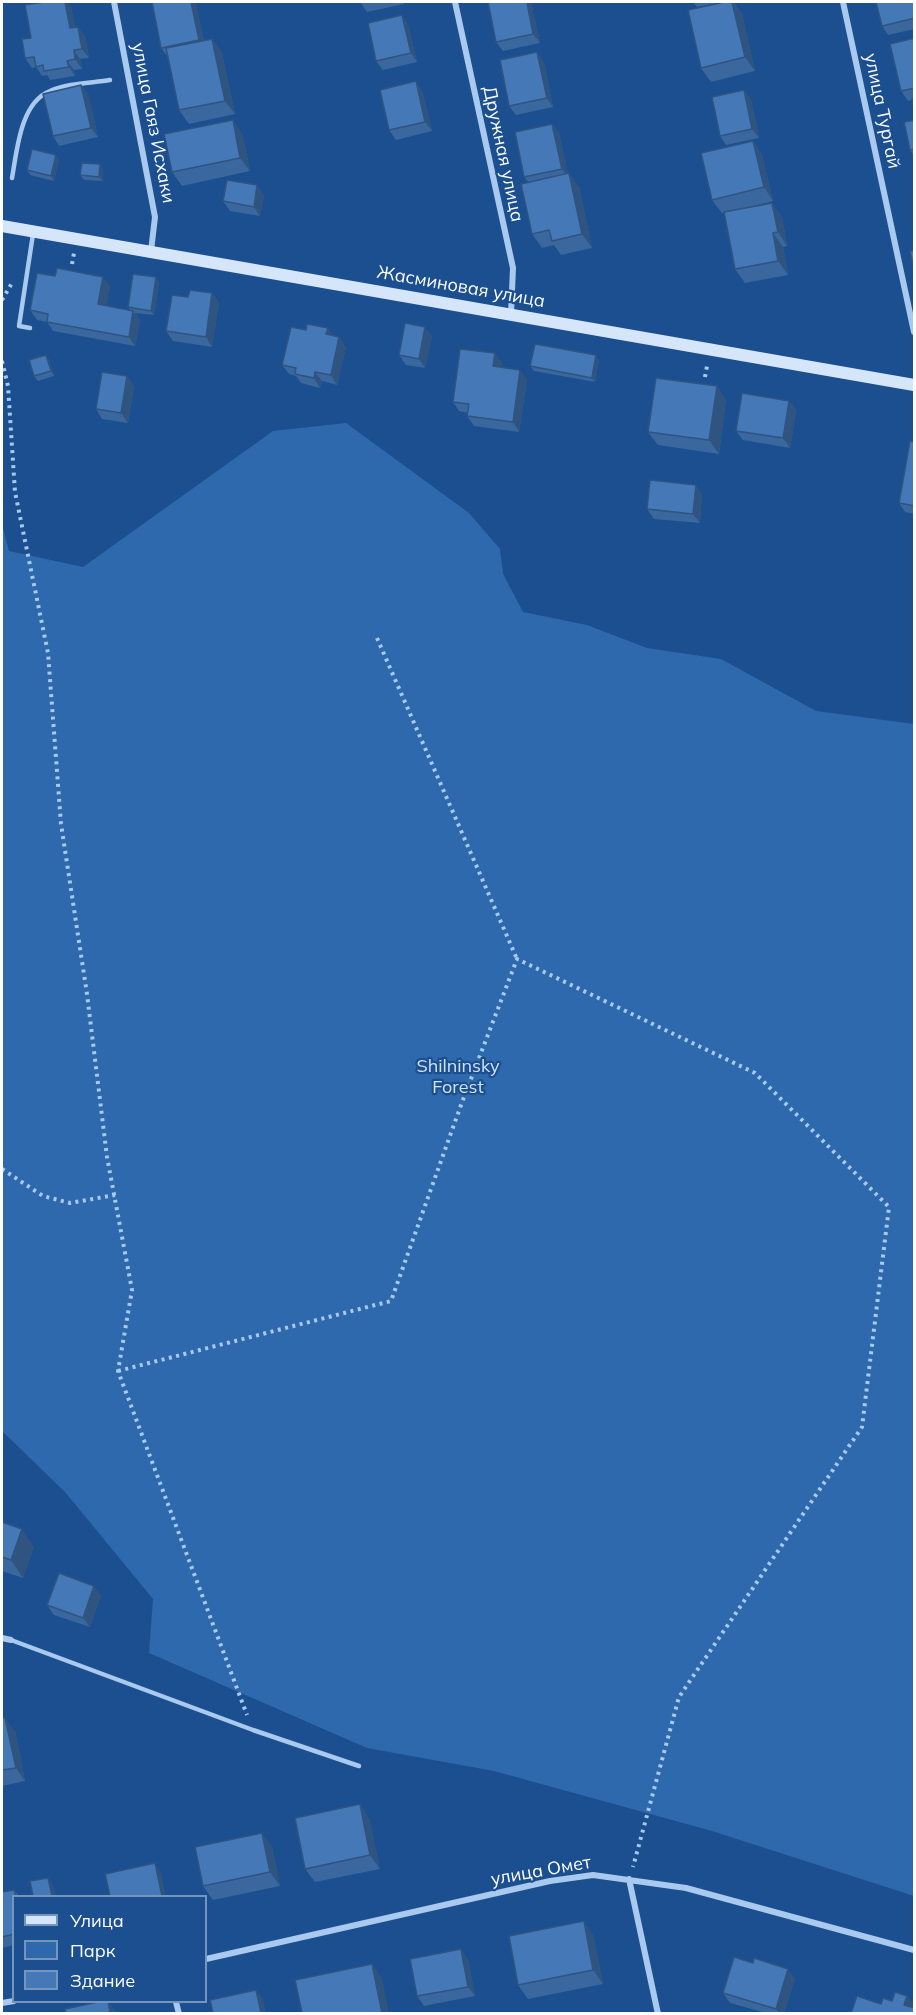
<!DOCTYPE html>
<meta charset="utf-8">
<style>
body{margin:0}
#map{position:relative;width:916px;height:2015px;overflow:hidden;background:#1b4f8f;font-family:Mulish,sans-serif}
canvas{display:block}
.frame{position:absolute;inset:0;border:3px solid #fff;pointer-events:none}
.legend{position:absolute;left:12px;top:1895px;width:195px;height:108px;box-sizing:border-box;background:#1b4f8f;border:2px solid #7695bc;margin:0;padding:8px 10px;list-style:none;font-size:18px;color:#fff}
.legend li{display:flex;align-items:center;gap:12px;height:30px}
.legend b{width:30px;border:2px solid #7695bc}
</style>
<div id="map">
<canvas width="916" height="2015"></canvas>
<div class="frame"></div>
<ul class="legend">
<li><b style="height:8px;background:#d6e6fa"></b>Улица</li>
<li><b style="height:16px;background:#2e69ad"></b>Парк</li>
<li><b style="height:16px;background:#4478b7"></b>Здание</li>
</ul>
</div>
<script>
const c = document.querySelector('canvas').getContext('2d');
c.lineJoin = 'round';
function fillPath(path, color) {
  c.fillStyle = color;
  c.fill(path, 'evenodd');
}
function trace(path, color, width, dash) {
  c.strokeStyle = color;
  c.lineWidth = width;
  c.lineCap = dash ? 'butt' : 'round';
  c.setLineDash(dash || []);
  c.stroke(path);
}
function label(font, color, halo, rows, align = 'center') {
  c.font = font + ' Mulish,sans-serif';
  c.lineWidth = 4.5;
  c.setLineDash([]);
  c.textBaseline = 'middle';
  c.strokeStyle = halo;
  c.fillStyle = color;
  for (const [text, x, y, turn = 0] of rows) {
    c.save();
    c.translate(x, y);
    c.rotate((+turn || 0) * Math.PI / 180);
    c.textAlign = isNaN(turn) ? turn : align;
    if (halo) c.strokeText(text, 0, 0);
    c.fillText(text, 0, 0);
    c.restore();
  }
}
fillPath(new Path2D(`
 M346,423L469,513L500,549L503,574L523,612L587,625L647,648L721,659L816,711L914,724V1896L712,1831L494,1771L367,1748L149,1653L153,1599L65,1492L2,1431V524L9,551L83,567L273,431Z`), '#2e69ad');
trace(new Path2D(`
 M72,264L74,253
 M2,300L12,283
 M2,361L8,386L15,492L48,653L61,824L87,994L107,1157L132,1290L118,1371L247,1715
 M705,377L707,366
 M377,638L517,959
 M2,1169L43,1196L70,1203L115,1195
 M118,1371L391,1301L461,1105L517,959L755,1073L889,1207L862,1427L679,1697L633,1867`), '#a9c9ee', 4, [3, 4.5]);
trace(new Path2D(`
 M12,178C17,151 20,103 50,91C68,83 92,83 110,80
 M30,328L19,326L33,234
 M11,1640L253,1730L359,1766`), '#a9c9ee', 4.5);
trace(new Path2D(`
 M114,2L155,217L151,251
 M455,2L513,268L511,314
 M843,2L914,332
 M2,1638L11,1640
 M629,1879L658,2014
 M206,1959L550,1881L593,1875L686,1888L914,1950
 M176,2002L179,2014
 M2,2003L14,2001`), '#a9c9ee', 6);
trace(new Path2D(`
 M2,226L914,385`), '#d6e6fa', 12);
fillPath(new Path2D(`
 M155,2H195L196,4L204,41L212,39L222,53L235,114L189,124L179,110L167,56L161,48Z
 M360,2H404V4L367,12Z
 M531,2L540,43L503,51L496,42Z
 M693,2H722L697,7Z
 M725,2H733L742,14L755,71L711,82L701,68Z
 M915,2V29L888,35L882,26Z
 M71,7L75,27L85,36L89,58L80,59L82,69L74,70L75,76L50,80L47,75L42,76L36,67L32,68L25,58L31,38Z
 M408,24L417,62L383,70L376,61Z
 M915,38V111L912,100L908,101L901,91Z
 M544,62L553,107L516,115L509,106Z
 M81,85L88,94L98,137L59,146L53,136Z
 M744,90L751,100L759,138L726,145L720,136Z
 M422,91L432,131L396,140L389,130Z
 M915,120V157L910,150Z
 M552,124L559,133L568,174L579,187L592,248L561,255L554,245L542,248L532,234L528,182L524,177Z
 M242,133L250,171L182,186L172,172Z
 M753,141L762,155L773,201L738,210L782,217L787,246L783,247L788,275L745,283L735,269L725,213H722L712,200Z
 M56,155L59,159L54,181L30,175L27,170Z
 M103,169V181L84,180L80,175Z
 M264,195L260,216L230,211L223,201Z
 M159,282L154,315L135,313L140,320L135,346L53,331L47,322L37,320L30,310L110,286L106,306L130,310L128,307Z
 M212,293L219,303L212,347L173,341L166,331L188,297Z
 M333,336L346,347L337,385L322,381L320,388L301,383L296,376L289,374L282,365Z
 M432,336L425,368L406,365L399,355Z
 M46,355L49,360L54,376L38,381L34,376Z
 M599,360L595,382L534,371L530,366Z
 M502,363L501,367L527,379L519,432L474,426L467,416L468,413L459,411L453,402Z
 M127,376L134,386L128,423L102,419L96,409Z
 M726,400L719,454L658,445L648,432Z
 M789,401L796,410L790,448L743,440L736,431Z
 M915,442V514L905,512L899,503Z
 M702,494L700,523L654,519L647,509Z
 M2,1522L34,1547L23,1578L2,1571Z
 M101,1595L90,1627L54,1615L47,1605Z
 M2,1718L15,1731L25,1781L2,1786Z
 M369,1818L380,1869L315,1882L305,1869Z
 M272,1847L280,1886L213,1900L203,1886Z
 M14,1890L19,1896H14V1945L2,1948V1892Z
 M593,1935L603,1984L528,1999L518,1985Z
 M468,1959L475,1996L424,2006L417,1996Z
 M753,1963L795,1978L784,2013H766L730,2003L723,1993Z`), '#3a679d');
fillPath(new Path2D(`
 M65,2H67L71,7L77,38L70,28Z
 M191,2H195L196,4L206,49L199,40Z
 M527,2H531L540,43L533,34Z
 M732,2L742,14L755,71L745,57Z
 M402,15L408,24L417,62L411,53Z
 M78,27L85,36L89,58L82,49Z
 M212,39L222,53L235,114L225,101Z
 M74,50L80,59L82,69L75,59Z
 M537,52L544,62L553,107L547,98Z
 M67,61L74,70L75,76L69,67Z
 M416,81L422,91L432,131L425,122Z
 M81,85L88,94L98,137L91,128Z
 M744,90L751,100L759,138L752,129Z
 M233,120L242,133L250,171L240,158Z
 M552,124L559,133L569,178L562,169Z
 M753,141L762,155L773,201L764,187Z
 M56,155L59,159L54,181L51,176Z
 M100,164L103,169V181L99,177Z
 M569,173L579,187L592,248L582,234Z
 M257,185L264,195L260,216L254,207Z
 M772,203L782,217L787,246L778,232Z
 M773,233L783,247L788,275L778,261Z
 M103,277L110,286L105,314L98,304Z
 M156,277L159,282L154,315L151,311Z
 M212,293L219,303L212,347L206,337Z
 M133,311L140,320L135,346L129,337Z
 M425,327L432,336L425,368L419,359Z
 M328,328L334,337L326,334Z
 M339,337L346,347L337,385L331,375Z
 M495,353L502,363L500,376L493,366Z
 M46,355L49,360L54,376L51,371Z
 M596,355L599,360L595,382L592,378Z
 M520,370L527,379L519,432L513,422Z
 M315,372L322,381L320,388L314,378Z
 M127,376L134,386L128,423L121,413Z
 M717,386L726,400L719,454L709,440Z
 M789,401L796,410L790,448L783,438Z
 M696,485L702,494L700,523L693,514Z
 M22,1529L34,1547L23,1578L11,1560Z
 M94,1586L101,1595L90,1627L83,1618Z
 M5,1718L15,1731L25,1781L16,1768Z
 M360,1804L369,1818L380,1869L370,1855Z
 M262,1833L272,1847L280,1886L270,1872Z
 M155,1863L161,1873L166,1896H162Z
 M48,1878L54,1887L56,1896H52Z
 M584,1921L593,1935L603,1984L593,1970Z
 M461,1949L468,1959L475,1996L468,1987Z
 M372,1964L382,1978L389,2013H382Z
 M788,1969L795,1978L784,2013H779L776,2009Z
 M256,1990L263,1999L266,2013H261Z
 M907,1996L915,2006V2013L904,2005Z
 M108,2001L117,2013H110Z`), '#305480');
const building = new Path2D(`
 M44,2H65L70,28L78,27L82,49L74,50L75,59L67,61L69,67L44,71L43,65L36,67L34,57L25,58L22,39L31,38L25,5Z
 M152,2H191L199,40L161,48Z
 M488,2H527L533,34L496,42Z
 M725,2H732L745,57L701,68L688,10Z
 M876,2H915V18L882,26Z
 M402,15L411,53L376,61L368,23Z
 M915,38V88L901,91L890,44Z
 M212,39L225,101L179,110L166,48Z
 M537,52L547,98L509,106L500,60Z
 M416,81L425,122L389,130L380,90Z
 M81,85L91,128L53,136L43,94Z
 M744,90L752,129L720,136L712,97Z
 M912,99H915V111Z
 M233,120L240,158L172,172L164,134Z
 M915,120V149L910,150L904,122Z
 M552,124L562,169L524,177L515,132Z
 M753,141L764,187L712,200L701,153Z
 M32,149L56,155L51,176L27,170Z
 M82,163L100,164L99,177L80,175Z
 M569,173L582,234L552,241L549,230L532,234L521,184Z
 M227,180L257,185L254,207L223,201Z
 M772,203L778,232L773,233L778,261L735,269L724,212Z
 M915,250V273L910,251Z
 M57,268L103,277L98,304L133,311L129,337L47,322L48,314L30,310L37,273L55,276Z
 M133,274L156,277L151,311L128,307Z
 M190,290L212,293L206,337L166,331L172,295L188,297Z
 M405,323L425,327L419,359L399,355Z
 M307,324L328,328L326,334L339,337L331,375L315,372L314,378L295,374L296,368L282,365L291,327L306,330Z
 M535,344L596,355L592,378L530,366Z
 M460,349L495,353L493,366L520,370L513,422L467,416L469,404L453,402Z
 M46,355L51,371L34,376L29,360Z
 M102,372L127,376L121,413L96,409Z
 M656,378L717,386L709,440L648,432Z
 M742,393L789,401L783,438L736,431Z
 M910,441L915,442V506L899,503Z
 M650,480L696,485L693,514L647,509Z
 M2,1522L22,1529L11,1560L2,1557Z
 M59,1573L94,1586L83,1618L47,1605Z
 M2,1718H5L16,1768L2,1770Z
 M360,1804L370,1855L305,1869L295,1818Z
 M262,1833L270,1872L203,1886L195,1847Z
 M155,1863L162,1896H110L105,1874Z
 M48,1878L52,1896H33L30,1881Z
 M14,1890L16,1896H14V1934L2,1937V1892Z
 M584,1921L593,1970L518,1985L509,1936Z
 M461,1949L468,1987L417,1996L410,1959Z
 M734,1957L753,1963L754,1958L788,1969L776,2009L723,1993Z
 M372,1964L382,2013H302L295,1980Z
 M256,1990L261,2013H213L210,2000Z
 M895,1992L907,1996L904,2005L915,2008V2013H851L857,1996L881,2004L883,1998L892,2001Z
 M103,2001H108L110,2013H66L65,2009Z`);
fillPath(building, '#4478b7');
trace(building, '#305480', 1.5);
label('18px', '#fff', '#1b4f8f', [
 ["улица Тургай",882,111,78],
 ["улица Гаяз Исхаки",153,123,79],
 ["Дружная улица",503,154,78],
 ["Жасминовая улица",461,287,10],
 ["улица Омет",541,1871,-10]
]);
label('18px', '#cfe3fa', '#1b4f8f', [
 ["Shilninsky",458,1067],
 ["Forest",458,1088]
]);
</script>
